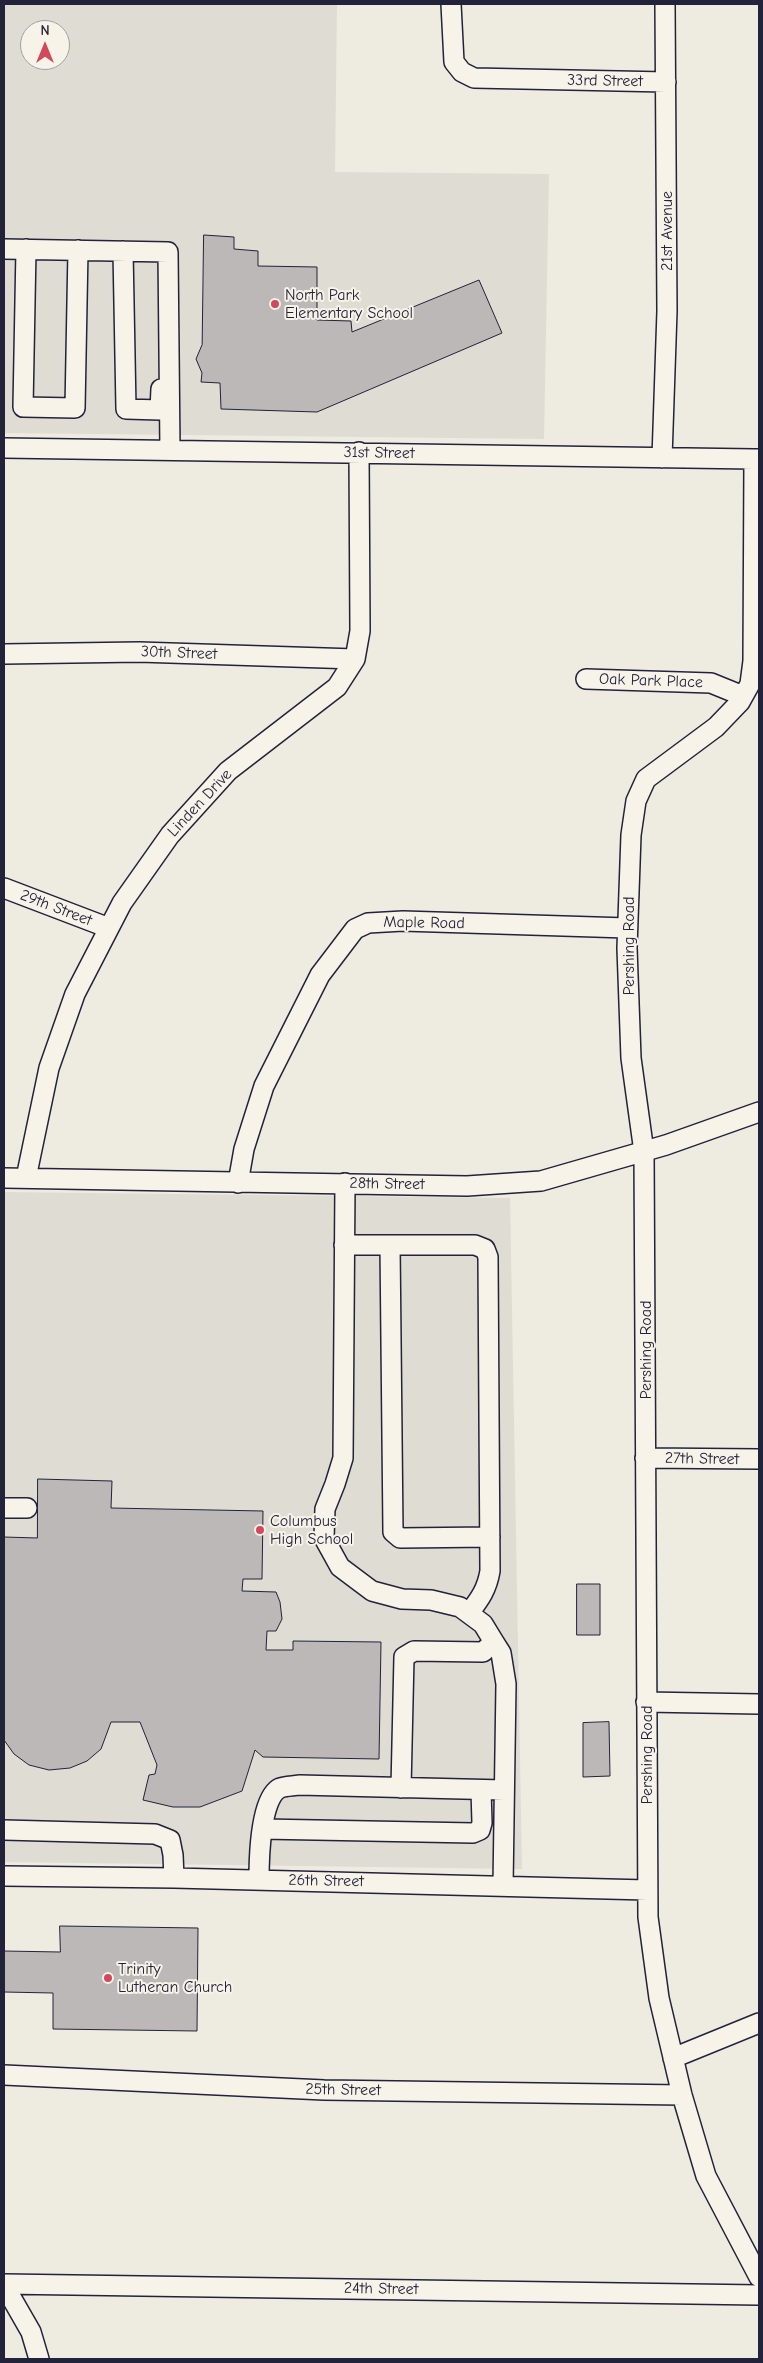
<!DOCTYPE html>
<style>
body{margin:0}
#map{position:relative;width:763px;height:2363px;overflow:hidden;background:#eeebe1;font-family:"Comic Neue",sans-serif}
canvas{display:block}
.frame{position:absolute;inset:0;border:5px solid #22223b;pointer-events:none}
.north{position:absolute;left:20px;top:20px;width:50px;height:50px;box-sizing:border-box;background:#f7f3e8;border:1px solid #a29fa3;border-radius:50%;rotate:0deg;font-size:14px;font-weight:700;line-height:20px;text-align:center;color:#22223b}
.north::after{content:'';display:block;margin:auto;width:18px;height:22px;background:#d1495b;clip-path:polygon(50% 0,100% 100%,50% 72%,0 100%)}
</style>
<div id="map">
<canvas width="763" height="2363"></canvas>
<div class="frame"></div>
<div class="north">N</div>
</div>
<script>
const c = document.querySelector('canvas').getContext('2d');
c.lineJoin = 'round';
function fillPath(path, color) {
  c.fillStyle = color;
  c.fill(path, 'evenodd');
}
function trace(path, color, width, dash) {
  c.strokeStyle = color;
  c.lineWidth = width;
  c.lineCap = dash ? 'butt' : 'round';
  c.setLineDash(dash || []);
  c.stroke(path);
}
function label(font, color, halo, rows, align = 'center') {
  c.font = font + ' "Comic Neue",sans-serif';
  c.lineWidth = 4;
  c.setLineDash([]);
  c.textBaseline = 'middle';
  c.strokeStyle = halo;
  c.fillStyle = color;
  for (const [text, x, y, turn = 0] of rows) {
    c.save();
    c.translate(x, y);
    c.rotate((+turn || 0) * Math.PI / 180);
    c.textAlign = isNaN(turn) ? turn : align;
    if (halo) c.strokeText(text, 0, 0);
    c.fillText(text, 0, 0);
    c.restore();
  }
}
fillPath(new Path2D(`
 M4,4H337L335,172L549,174L544,439L4,433ZM30,30H60V60H30Z
 M4,1192L510,1198L522,1869L4,1862Z`), '#dfdcd4');
const building = new Path2D(`
 M204,235L234,237V249L258,251V266L317,267V320L351,321L352,332L479,280L502,333L317,412L221,409L220,383L201,382L202,373L196,359L202,345Z
 M38,1479L112,1481L111,1508L263,1511L262,1579H243L242,1591L276,1592L280,1602L282,1619L276,1631H267L266,1650H293V1641L381,1642L379,1759L263,1757L255,1750L242,1791L200,1807H173L143,1800L149,1775L155,1774L157,1765L140,1722H111L101,1749L87,1761L70,1768L49,1770L29,1765L14,1754L4,1740V1537L37,1538Z
 M577,1584H600V1635H577Z
 M609,1722L610,1776L583,1777V1723Z
 M60,1926L198,1928L197,2031L53,2029V1993L4,1992V1951L60,1952Z`);
fillPath(building, '#bbb8b7');
trace(building, '#22223b', 1);
const minor = new Path2D(`
 M451,4L454,62L462,72L474,78L666,82
 M4,249L168,252L170,450
 M26,249L23,407L75,408L78,250
 M123,251L126,409L160,410L161,389
 M4,448L754,459
 M662,458L667,311L665,4
 M759,459H754L753,661L750,684L740,702L716,727L646,779L636,801L631,835L627,948L631,1058L644,1152L648,1917L659,1998L682,2095L706,2176L759,2277
 M4,654L139,652L355,659
 M586,679L711,683L743,696
 M4,888L109,928
 M4,1178L467,1186L541,1181L666,1145L759,1112
 M26,1178L49,1068L75,994L122,903L170,835L228,771L337,687L355,659L360,631L359,452
 M238,1183L244,1149L264,1086L320,975L355,929L368,923L403,921L627,928
 M345,1183L343,1458L335,1484L325,1509L324,1538L340,1567L372,1591L402,1599L431,1600L460,1607L483,1624L494,1642L501,1653L506,1684L503,1886
 M344,1245H475L485,1249L488,1257L490,1571C487,1589 480,1599 469,1613
 M390,1245L393,1532L400,1538L490,1537
 M645,1458L759,1459
 M4,1508H27
 M646,1702L759,1704
 M401,1788L404,1657L414,1651L483,1652L494,1642
 M263,1829L473,1833L480,1830L482,1823L481,1790
 M4,1830L155,1834L170,1840L173,1855L174,1878
 M4,1876L174,1878L647,1890
 M259,1880C259,1860 260,1797 280,1788C285,1786 294,1786 299,1785L504,1790
 M673,2058L759,2023
 M4,2075L324,2090L682,2095
 M4,2284L759,2295
 M4,2285L31,2332L39,2359`);
trace(minor, '#22223b', 22);
trace(minor, '#f7f3e8', 19);
for (const [x, y, r, color] of [
 [275,304,5,"#d1495b"],
 [260,1530,5,"#d1495b"],
 [108,1978,5,"#d1495b"]
]) {
  const dot = new Path2D();
  dot.arc(x, y, r, 0, 2 * Math.PI);
  c.fillStyle = color;
  c.fill(dot);
  trace(dot, '#f7f3e8', 2);
}
label('16px', '#22223b', '#f7f3e8', [
 ["33rd Street",605,81,1],
 ["21st Avenue",667,231,-90],
 ["31st Street",379,453,1],
 ["30th Street",179,653,2],
 ["Oak Park Place",651,681,2],
 ["Linden Drive",200,803,-47],
 ["29th Street",56,908,21],
 ["Maple Road",424,923,1],
 ["Pershing Road",629,946,-90],
 ["28th Street",387,1184,1],
 ["Pershing Road",646,1350,-90],
 ["27th Street",702,1459,1],
 ["Pershing Road",647,1755,-90],
 ["26th Street",326,1881,1],
 ["25th Street",343,2090,1],
 ["24th Street",381,2289,1]
]);
label('16px', '#22223b', '#f7f3e8', [
 ["North Park",285,295],
 ["Elementary School",285,313],
 ["Columbus",270,1521],
 ["High School",270,1539],
 ["Trinity",118,1969],
 ["Lutheran Church",118,1987]
], 'left');
</script>
